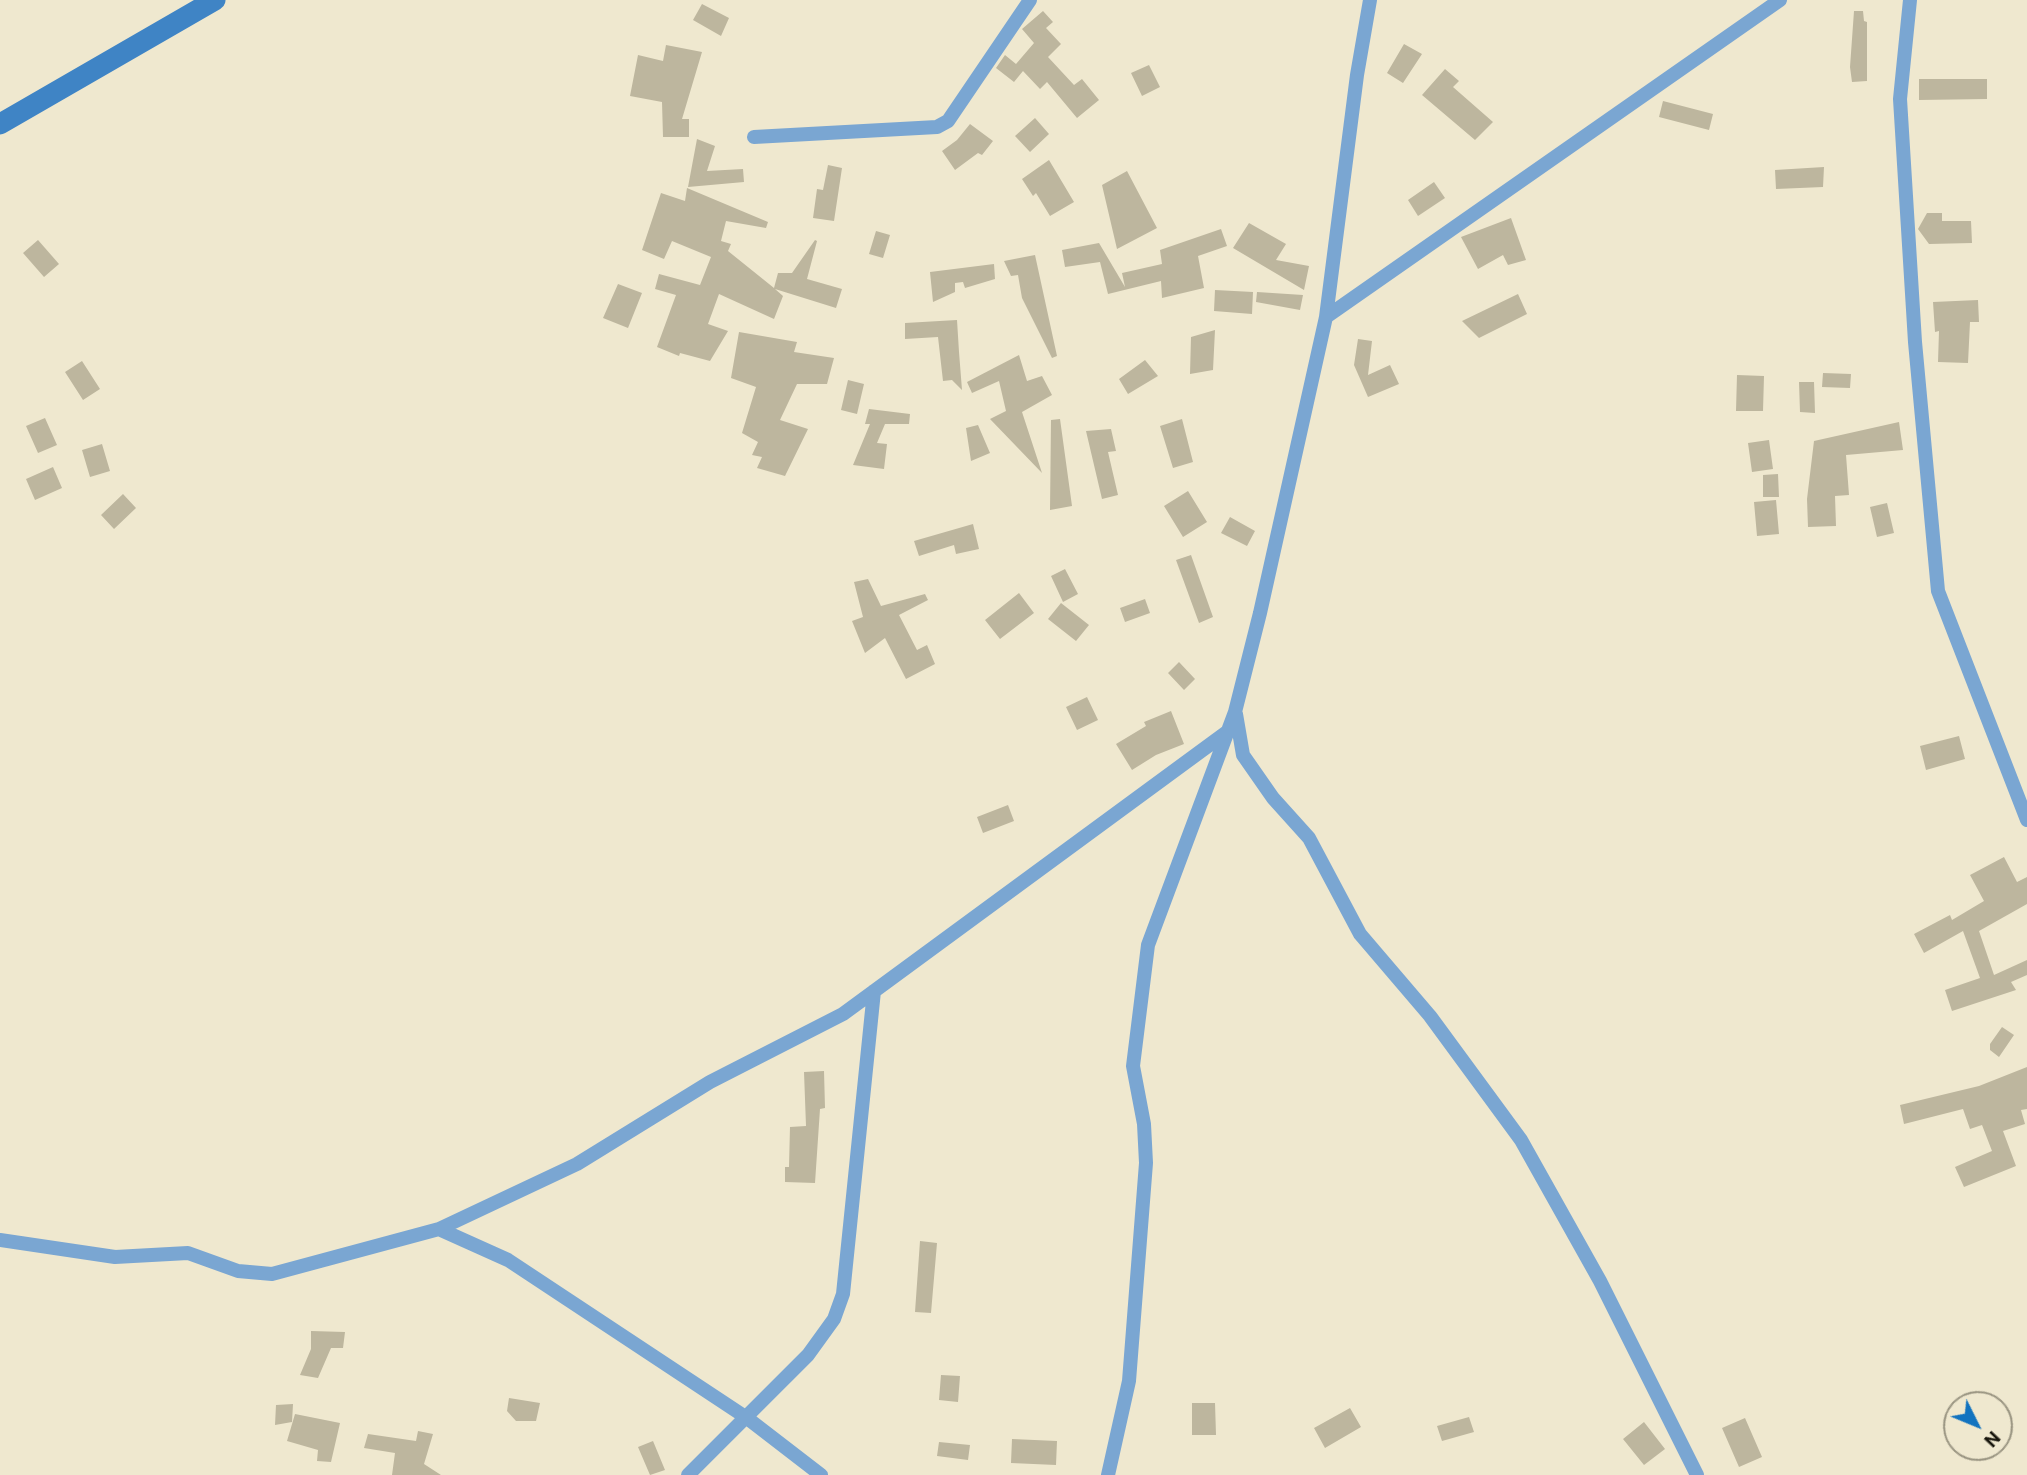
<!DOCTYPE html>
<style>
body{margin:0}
#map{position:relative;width:2027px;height:1475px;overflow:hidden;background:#efe8cf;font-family:Roboto,sans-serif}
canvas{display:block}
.north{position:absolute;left:1943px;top:1391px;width:70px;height:70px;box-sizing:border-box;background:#efe8cf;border:2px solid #999481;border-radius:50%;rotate:133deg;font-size:19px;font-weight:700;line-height:28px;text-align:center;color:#18160d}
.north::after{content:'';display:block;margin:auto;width:24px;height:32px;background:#1273bf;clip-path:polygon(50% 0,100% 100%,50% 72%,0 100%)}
</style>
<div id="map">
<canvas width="2027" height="1475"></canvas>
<div class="north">N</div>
</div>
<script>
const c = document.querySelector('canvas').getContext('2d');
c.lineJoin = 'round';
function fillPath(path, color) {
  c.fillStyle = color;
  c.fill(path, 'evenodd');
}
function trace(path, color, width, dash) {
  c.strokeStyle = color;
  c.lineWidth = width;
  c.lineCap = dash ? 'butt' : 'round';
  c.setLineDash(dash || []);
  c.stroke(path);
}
fillPath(new Path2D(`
 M702,4L729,18L721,36L693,20Z
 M1043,11L1053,22L1046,28L1061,44L1048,57L1074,85L1082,79L1099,100L1077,118L1047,82L1040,89L1023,71L1014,82L996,68L1005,55L1016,64L1034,43L1022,29Z
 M1854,11H1863L1864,21L1867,22V81L1852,82L1850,67Z
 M1404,44L1422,54L1403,83L1387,73Z
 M666,45L702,52L682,119H689V137H663L662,102L630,96L638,55L663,61Z
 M1149,65L1160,87L1142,96L1131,73Z
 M1445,69L1459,81L1453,87L1493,122L1475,140L1422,95Z
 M1919,79H1987V99L1919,100Z
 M1663,101L1713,114L1709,130L1659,117Z
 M1035,118L1049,134L1030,152L1015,136Z
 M970,124L993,141L982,155L978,153L955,170L942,151L957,140Z
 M697,139L715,146L707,171L743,169L744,182L688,187Z
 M1049,160L1074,202L1050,216L1036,193L1033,196L1022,179Z
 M828,165L842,168L834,221L813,218L817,189L823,190Z
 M1824,167L1823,187L1776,189L1775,170Z
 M1127,171L1157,228L1117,249L1102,185Z
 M1434,182L1445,198L1418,216L1408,200Z
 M687,188L768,222L766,228L726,221L721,241L731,244L728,251L774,288L778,273H792L815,240L817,241L807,279L842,289L836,308L775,289L783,296L774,319L719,294L708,324L728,331L710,361L680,353L679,356L657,347L676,295L655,289L659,274L700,285L711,257L672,241L664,259L642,250L661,193L685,201Z
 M1927,213H1942V221H1971L1972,243L1929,244L1918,229Z
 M1511,218L1526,260L1508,265L1503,255L1478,269L1461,237Z
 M1249,223L1286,244L1276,260L1309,266L1304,290L1233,248Z
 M1221,229L1227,246L1198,256L1204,288L1162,298L1161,281L1108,294L1100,262L1065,267L1062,250L1099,243L1125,287L1122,273L1162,264L1160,250Z
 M876,231L890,235L883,258L869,254Z
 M38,240L59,264L44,277L23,253Z
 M1035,255L1057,356L1052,358L1022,298L1018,275L1011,276L1004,261Z
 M994,264L995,279L965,288L963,282L955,283V292L933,302L930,272Z
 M618,284L642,293L628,328L603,318Z
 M1215,290L1253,292L1252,314L1214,311Z
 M1257,292L1303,295L1300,310L1256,302Z
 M1518,294L1527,314L1479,338L1462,321Z
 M1978,300L1979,322H1970L1968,363L1938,362L1939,331L1935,332L1933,302Z
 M957,320L959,352L962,390L952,380L943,381L938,337L905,339V323Z
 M1215,330L1213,370L1190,374L1191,337Z
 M739,332L797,342L794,352L834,358L827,384H797L780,420L808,429L785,476L757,468L762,457L752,455L758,442L742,433L756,387L731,378Z
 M1358,339L1372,341L1368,375L1390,365L1399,384L1368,397L1354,365Z
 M1019,355L1027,381L1042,376L1052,395L1022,412L1042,473L990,419L1006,411L999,381L972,393L967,382Z
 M1145,360L1158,376L1128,394L1119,379Z
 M82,361L100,389L83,400L65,372Z
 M1823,373L1851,374L1850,388L1822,387Z
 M1737,375L1764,376L1763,411H1736Z
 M848,380L864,384L857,414L841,410Z
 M1799,382H1814L1815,413L1800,412Z
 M869,409L910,414L909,424H885L877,443L887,444L884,469L853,465L870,424H865Z
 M45,418L57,445L38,453L26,426Z
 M1060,419L1072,506L1050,510L1051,420Z
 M1182,419L1193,462L1173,468L1160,426Z
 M1899,422L1903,450L1846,455L1849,495L1835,496L1836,526L1808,527L1807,499L1814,441Z
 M978,425L990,453L971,461L966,428Z
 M1111,429L1116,451L1108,452L1118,495L1102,499L1086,431Z
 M1769,440L1773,469L1752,472L1748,443Z
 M102,444L110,471L90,477L82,450Z
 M53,467L62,488L35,500L26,479Z
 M1778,474L1779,497H1763V475Z
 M1188,491L1207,522L1183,537L1164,506Z
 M123,494L136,508L114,529L101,515Z
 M1776,500L1779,534L1757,536L1754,502Z
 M1887,503L1894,533L1877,537L1870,507Z
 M1230,517L1255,531L1247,546L1221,533Z
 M973,524L979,549L956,554L954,545L919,556L914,541Z
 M1191,555L1213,617L1199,623L1176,560Z
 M1065,569L1078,594L1063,602L1051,576Z
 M868,579L881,606L925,594L928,600L899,615L917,650L927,645L935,664L906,679L885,638L865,653L852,621L863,617L854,582Z
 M1019,593L1034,613L1000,639L985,620Z
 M1145,599L1150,613L1125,622L1120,608Z
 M1061,603L1089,625L1076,641L1048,619Z
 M1179,662L1195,679L1184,690L1168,673Z
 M1087,697L1098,720L1077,730L1066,707Z
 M1171,711L1184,744L1156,755L1132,770L1116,744L1146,726L1144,722Z
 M1959,736L1965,759L1926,770L1920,746Z
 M1008,805L1014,821L983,833L977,817Z
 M2004,857L2017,882L2027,877V904L1979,931L1994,975L2027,960V975L2011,982L2016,990L1952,1011L1945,990L1980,978L1963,931L1924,953L1914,934L1950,915L1952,920L1984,901L1970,875Z
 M2002,1027L2014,1035L1999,1057L1990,1050V1044Z
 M2027,1067V1109L2021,1110L2025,1124L2003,1131L2016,1166L1964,1187L1955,1167L1992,1151L1982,1125L1970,1129L1963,1109L1904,1124L1900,1105L1979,1086Z
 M824,1071L825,1108L820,1109L815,1183L785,1182V1167H789L790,1127L806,1126L804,1072Z
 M920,1241L937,1243L931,1313L915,1312Z
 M311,1331L345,1332L343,1348H331L318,1378L300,1375L311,1349Z
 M941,1375L960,1376L958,1402L939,1400Z
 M509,1398L540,1403L536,1421H516L507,1411Z
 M1192,1403H1215L1216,1435H1192Z
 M293,1404L292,1422L275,1425L276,1405Z
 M1350,1408L1361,1427L1325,1448L1314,1428Z
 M295,1414L340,1423L331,1462L317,1461L318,1450L287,1441Z
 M1469,1417L1474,1432L1442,1441L1437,1426Z
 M1745,1418L1762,1457L1739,1467L1722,1428Z
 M1644,1422L1665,1449L1644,1465L1623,1439Z
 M418,1431L433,1434L424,1464L441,1475H392L395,1453L364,1448L368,1434L416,1441Z
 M1012,1439L1057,1441L1056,1465L1011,1463Z
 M653,1441L665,1470L650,1475L638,1447Z
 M939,1442L970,1445L968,1460L937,1456Z`), '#bdb69e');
trace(new Path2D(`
 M1910,0L1900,99L1915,342L1938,591L2027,820
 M754,137L937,127L948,121L1030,0
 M1326,317L1780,0
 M1236,714L1243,755L1273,798L1309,838L1360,934L1430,1016L1521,1140L1600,1281L1697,1475
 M439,1229L577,1164L710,1082L843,1014L1227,732
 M0,1240L115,1257L188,1253L238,1271L272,1274L439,1229L508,1260L747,1418L821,1475
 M688,1475L808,1355L834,1319L843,1294L874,991
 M1108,1475L1129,1381L1146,1163L1144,1124L1133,1066L1148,945L1235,712L1260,613L1326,317L1357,75L1370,0`), '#7aa6d2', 14);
trace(new Path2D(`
 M0,124L215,0`), '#3f84c5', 21);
</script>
